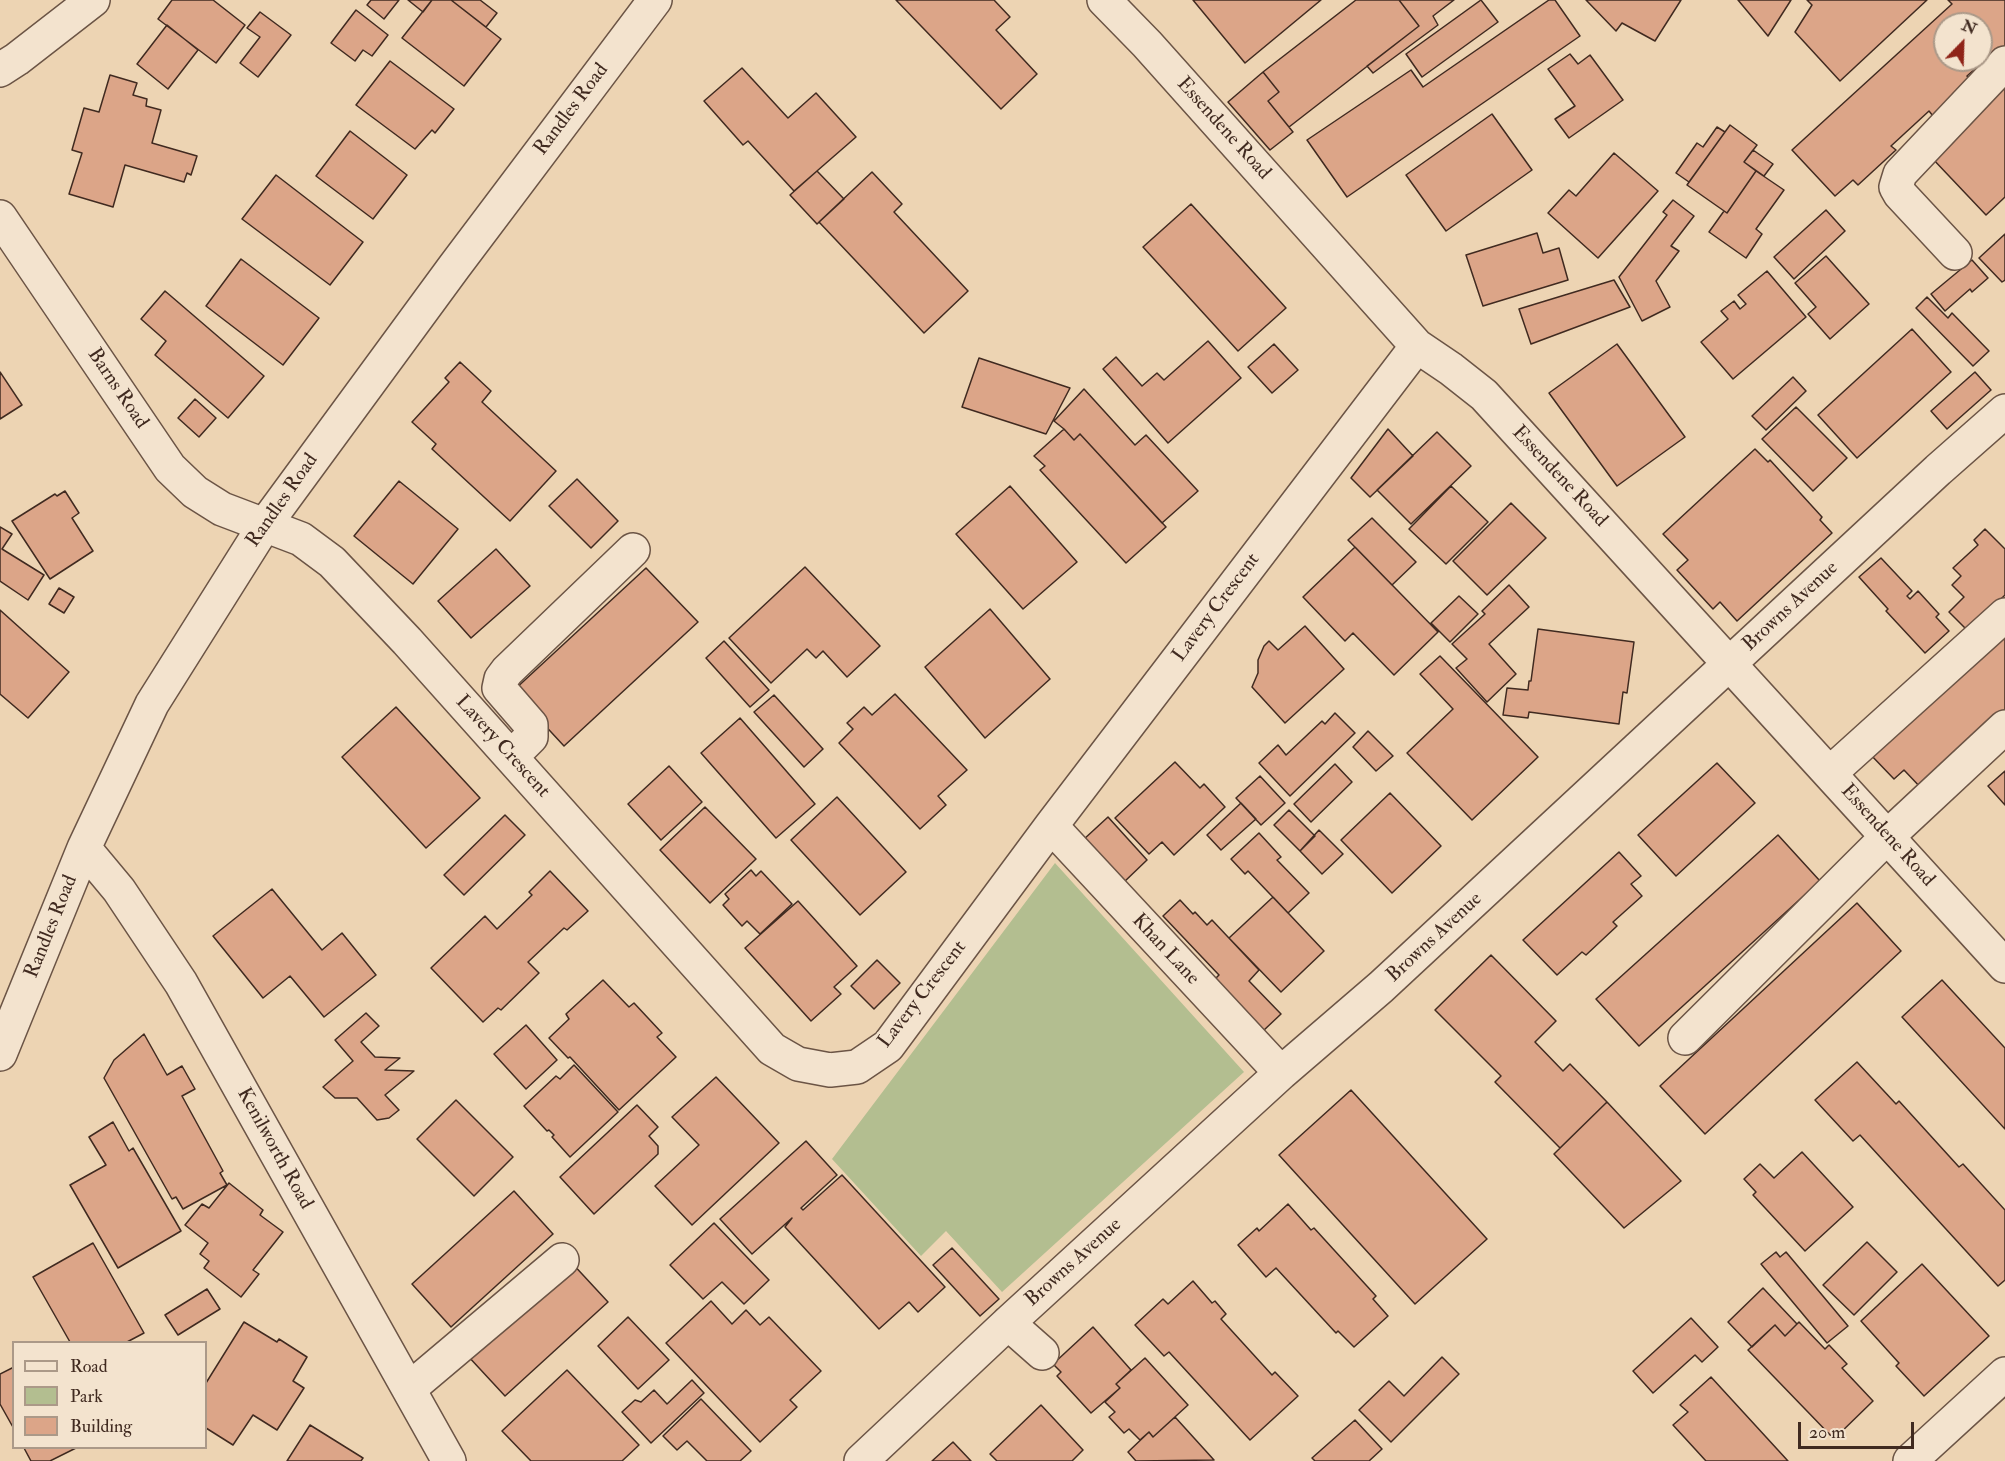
<!DOCTYPE html>
<style>
body{margin:0}
#map{position:relative;width:2005px;height:1461px;overflow:hidden;background:#edd4b3;font-family:"IM FELL Double Pica",serif}
canvas{display:block}
.legend{position:absolute;left:12px;top:1341px;width:195px;height:108px;box-sizing:border-box;background:#f3e3ce;border:2px solid #ab9988;margin:0;padding:8px 10px;list-style:none;font-size:18px;color:#402a20}
.legend li{display:flex;align-items:center;gap:12px;height:30px}
.legend b{width:30px;border:2px solid #ab9988}
.north{position:absolute;left:1933px;top:12px;width:60px;height:60px;box-sizing:border-box;background:#f3e3ce;border:2px solid #ab9988;border-radius:50%;rotate:23deg;font-size:16px;font-weight:700;line-height:24px;text-align:center;color:#402a20}
.north::after{content:'';display:block;margin:auto;width:21px;height:27px;background:#8f2418;clip-path:polygon(50% 0,100% 100%,50% 72%,0 100%)}
.scale{position:absolute;left:1798px;top:1422px;width:116px;height:27px;box-sizing:border-box;border:3px solid #402a20;border-top:0;padding-left:8px;font-size:18px;line-height:21px;white-space:nowrap;color:#402a20;-webkit-text-stroke:4px #f3e3ce;paint-order:stroke}
</style>
<div id="map">
<canvas width="2005" height="1461"></canvas>
<ul class="legend">
<li><b style="height:8px;background:#f3e3ce"></b>Road</li>
<li><b style="height:16px;background:#b3be90"></b>Park</li>
<li><b style="height:16px;background:#dca588"></b>Building</li>
</ul>
<div class="north">N</div>
<div class="scale">20 m</div>
</div>
<script>
const c = document.querySelector('canvas').getContext('2d');
c.lineJoin = 'round';
function fillPath(path, color) {
  c.fillStyle = color;
  c.fill(path, 'evenodd');
}
function trace(path, color, width, dash) {
  c.strokeStyle = color;
  c.lineWidth = width;
  c.lineCap = dash ? 'butt' : 'round';
  c.setLineDash(dash || []);
  c.stroke(path);
}
function label(font, color, halo, rows, align = 'center') {
  c.font = font + ' "IM FELL Double Pica",serif';
  c.lineWidth = 5;
  c.setLineDash([]);
  c.textBaseline = 'middle';
  c.strokeStyle = halo;
  c.fillStyle = color;
  for (const [text, x, y, turn = 0] of rows) {
    c.save();
    c.translate(x, y);
    c.rotate((+turn || 0) * Math.PI / 180);
    c.textAlign = isNaN(turn) ? turn : align;
    if (halo) c.strokeText(text, 0, 0);
    c.fillText(text, 0, 0);
    c.restore();
  }
}
fillPath(new Path2D(`
 M1055,863L1244,1072L1002,1292L946,1231L921,1256L832,1159Z`), '#b3be90');
const building = new Path2D(`
 M172,0H213L245,25L216,63L158,19Z
 M371,0H399L384,19L367,5Z
 M408,0H432L423,12Z
 M432,0H451L501,39L464,86L402,38Z
 M451,0H480L497,13L486,27Z
 M896,0H994L1010,17L996,30L1037,74L1001,109Z
 M1193,0H1321L1245,63Z
 M1356,0H1399L1419,26L1289,127L1268,101L1279,92L1263,72Z
 M1399,0H1454L1433,16L1438,25L1373,73L1367,66L1419,26Z
 M1481,0L1498,22L1422,77L1406,54Z
 M1549,0H1555L1580,36L1347,197L1307,140L1411,70L1423,87Z
 M1586,0H1681L1655,41L1622,23L1616,31Z
 M1738,0H1791L1768,36Z
 M1807,0H1927L1840,81L1795,32L1812,5Z
 M1948,0H2005V50L1999,55L1995,51L1967,76L1971,81L1933,116L1929,111L1891,146L1896,150L1858,185L1853,180L1835,196L1792,150L1952,4ZM1945,24H1981V60H1945Z
 M356,10L388,35L372,56L363,50L355,61L331,43Z
 M260,12L291,35L258,77L240,63L260,37L247,28Z
 M167,25L198,50L168,89L137,64Z
 M1570,54L1578,64L1590,55L1623,100L1569,138L1555,119L1575,106L1548,69Z
 M390,61L454,109L435,133L432,130L415,149L356,105Z
 M742,68L788,118L816,93L856,137L794,191L748,141L743,145L704,101Z
 M1263,72L1279,92L1268,101L1293,132L1270,150L1228,102Z
 M110,75L137,83L133,95L147,99L146,106L161,110L152,143L197,156L191,175L187,173L184,182L125,165L113,207L69,194L82,153L72,150L84,108L99,112Z
 M2005,87V197L1986,215L1931,157Z
 M1492,114L1532,170L1446,231L1406,175Z
 M1730,125L1757,145L1744,162L1756,171L1727,213L1687,185Z
 M1717,127L1725,132L1689,182L1676,173L1697,143L1703,147Z
 M350,131L407,175L373,219L316,176Z
 M1753,150L1773,164L1764,176L1744,162Z
 M1614,153L1658,191L1598,258L1548,213L1569,190L1576,196Z
 M817,171L844,199L817,224L790,195Z
 M1756,171L1784,190L1756,229L1762,234L1746,258L1709,232L1724,211L1727,213Z
 M872,172L902,204L894,212L968,291L924,333L819,222Z
 M276,175L363,242L330,285L242,219Z
 M1673,200L1694,216L1671,246L1679,251L1656,281L1670,307L1642,321L1619,277L1667,215L1663,212Z
 M1191,204L1286,308L1238,351L1143,247Z
 M1826,210L1845,231L1794,279L1774,257Z
 M1537,233L1543,253L1559,248L1568,280L1483,306L1466,255Z
 M2005,234V280L2002,282L1979,258Z
 M1826,256L1869,304L1830,339L1808,314L1816,307L1795,283Z
 M241,259L319,318L283,365L206,306Z
 M1972,260L1988,278L1972,292L1970,289L1945,311L1931,294Z
 M1767,271L1806,317L1733,379L1701,342L1728,319L1721,311L1734,301L1740,309L1746,304L1738,295Z
 M1614,280L1630,307L1531,344L1519,309Z
 M165,291L264,376L228,418L155,355L166,341L141,319Z
 M1927,297L1948,318L1952,313L1989,351L1973,366L1916,308Z
 M1912,329L1951,372L1857,458L1818,415Z
 M1208,341L1241,378L1168,443L1103,369L1116,357L1142,386L1157,373L1164,380Z
 M1274,344L1298,370L1272,393L1248,367Z
 M1617,344L1685,437L1617,486L1549,393Z
 M979,358L1070,388L1046,434L962,407Z
 M460,362L491,391L482,402L556,471L510,521L432,449L436,444L412,422L449,382L445,378Z
 M0,372L22,405L0,419Z
 M1975,372L1991,390L1947,429L1931,411Z
 M1793,377L1806,391L1766,430L1752,416Z
 M1084,389L1135,445L1146,435L1198,491L1162,523L1080,434L1074,440L1064,429L1054,421Z
 M195,399L216,418L199,437L178,418Z
 M1796,407L1847,458L1813,491L1762,439Z
 M1064,429L1074,440L1080,434L1166,527L1126,563L1040,470L1045,466L1034,456Z
 M1388,429L1413,456L1370,497L1351,478Z
 M1437,432L1471,466L1411,524L1377,490Z
 M1755,449L1768,462L1770,460L1822,517L1820,520L1832,533L1737,621L1720,602L1713,609L1677,570L1688,560L1663,534Z
 M577,479L618,521L591,548L549,506Z
 M399,481L458,529L413,584L354,536Z
 M1010,486L1077,562L1023,609L956,534Z
 M1451,486L1488,522L1446,564L1409,529Z
 M65,491L79,513L72,518L93,551L50,579L12,521L55,494L57,496Z
 M1511,503L1546,538L1487,595L1453,561Z
 M1372,518L1416,562L1392,585L1348,540Z
 M0,527L12,534L2,549L44,575L28,600L0,581Z
 M1985,529L2005,549V595L1968,631L1949,612L1964,597L1952,585L1961,576L1953,568L1978,545L1974,540Z
 M1355,547L1438,632L1394,675L1353,633L1345,641L1303,597Z
 M496,549L530,586L471,638L438,601Z
 M1881,558L1912,591L1907,596L1910,599L1918,591L1939,614L1936,617L1949,631L1925,653L1886,611L1888,609L1859,577Z
 M805,567L880,646L847,677L823,651L816,658L807,649L771,683L729,638Z
 M646,568L698,622L564,746L513,691Z
 M1509,585L1529,607L1489,644L1516,674L1487,702L1456,668L1467,659L1452,644L1485,614L1482,611Z
 M59,588L74,597L64,613L49,604Z
 M1459,596L1478,614L1450,642L1431,623Z
 M990,609L1050,679L985,738L925,667Z
 M0,610L69,672L28,718L0,694Z
 M1305,626L1344,669L1285,723L1252,687L1258,673V660L1264,646L1269,641L1278,650Z
 M2005,628V715L1923,790L1904,770L1894,779L1869,753Z
 M1538,629L1634,642L1627,693L1623,692L1619,724L1529,712L1528,718L1503,715L1507,688L1528,690L1529,681H1531Z
 M724,641L769,690L750,707L706,658Z
 M1440,656L1538,757L1472,820L1407,753L1453,709L1420,674Z
 M895,694L967,770L938,796L946,805L920,829L839,743L853,729L847,723L864,707L872,715Z
 M774,695L823,749L804,767L754,712Z
 M396,707L480,798L426,848L342,757Z
 M1335,713L1355,733L1290,796L1259,763L1278,745L1286,755L1322,721L1325,724Z
 M740,718L815,804L776,838L701,753Z
 M1368,731L1393,756L1376,771L1353,747Z
 M1175,762L1200,788L1204,784L1225,807L1174,855L1162,842L1149,854L1115,818Z
 M1717,763L1755,803L1676,876L1638,835Z
 M1335,764L1352,782L1311,822L1294,804Z
 M669,766L702,802L661,840L628,804Z
 M2005,771V805L1988,786Z
 M1260,776L1285,803L1261,825L1236,798Z
 M1390,793L1441,846L1392,893L1341,840Z
 M837,797L906,872L860,915L791,840Z
 M1241,803L1256,819L1221,850L1207,835Z
 M705,807L756,859L710,903L660,850Z
 M1289,810L1315,836L1300,851L1274,825Z
 M505,815L525,835L464,895L444,875Z
 M1108,817L1147,860L1123,883L1083,840Z
 M1319,830L1343,854L1322,874L1300,851Z
 M1259,833L1281,857L1277,860L1309,893L1288,913L1248,871L1245,874L1231,859Z
 M1778,835L1820,881L1639,1046L1596,999Z
 M1619,852L1641,876L1631,884L1642,896L1613,922L1617,926L1586,955L1582,952L1557,975L1523,940Z
 M751,870L756,876L761,871L792,904L760,934L747,921L742,926L723,905L729,899L725,894Z
 M550,871L588,911L567,930L564,928L528,962L539,973L501,1010L498,1008L483,1022L431,968L485,916L497,929L532,895L529,892Z
 M272,889L322,950L342,933L376,975L324,1017L290,976L263,998L213,936Z
 M1273,897L1324,951L1281,992L1229,938Z
 M1180,900L1193,914L1195,912L1207,925L1212,920L1259,970L1249,981L1281,1014L1263,1031L1214,980L1219,975L1163,916Z
 M798,901L857,966L834,987L841,994L811,1021L745,948Z
 M1857,903L1901,951L1705,1134L1660,1086Z
 M1491,955L1556,1021L1535,1042L1563,1071L1570,1064L1607,1102L1560,1148L1495,1082L1501,1076L1435,1010Z
 M877,960L900,983L874,1009L851,986Z
 M603,980L629,1007L634,1003L662,1033L657,1037L676,1057L619,1110L570,1057L568,1058L549,1038L569,1019L566,1014Z
 M1942,980L2005,1048V1129L1902,1017Z
 M366,1013L379,1026L361,1042L375,1057L400,1058L385,1070L414,1071L385,1095L399,1110L389,1118L377,1120L357,1098H335L323,1087L353,1061L335,1040Z
 M526,1025L557,1060L526,1089L494,1054Z
 M144,1034L167,1075L182,1066L195,1089L182,1096L223,1171L220,1173L227,1185L183,1209L176,1197L172,1199L104,1078L114,1060Z
 M1857,1062L1896,1104L1899,1101L1959,1167L1963,1164L2005,1210V1280L1998,1286L1860,1135L1853,1141L1815,1100Z
 M574,1065L618,1112L570,1157L552,1137L554,1135L549,1130L547,1131L524,1106L556,1076L560,1079Z
 M716,1077L779,1143L692,1225L655,1186L699,1145L672,1117Z
 M1351,1090L1487,1239L1415,1304L1279,1155Z
 M456,1100L513,1157L474,1196L417,1139Z
 M1607,1102L1681,1181L1624,1228L1554,1154Z
 M637,1105L658,1127L649,1136L658,1146V1154L594,1214L560,1177Z
 M113,1122L129,1151L133,1148L181,1231L118,1268L70,1185L106,1165L89,1137Z
 M806,1141L837,1175L801,1208L803,1210L842,1175L945,1287L918,1312L909,1302L879,1329L785,1227L792,1218L752,1254L720,1219Z
 M1802,1152L1853,1207L1805,1251L1753,1195L1756,1192L1744,1179L1760,1164L1774,1178Z
 M229,1183L263,1210L260,1215L283,1232L253,1270L259,1274L241,1297L204,1268L209,1261L200,1254L208,1243L185,1225L202,1204L209,1208Z
 M514,1191L553,1234L451,1327L412,1284Z
 M1288,1204L1311,1230L1314,1228L1376,1296L1373,1299L1388,1316L1354,1347L1338,1331L1336,1333L1276,1268L1266,1277L1238,1245L1257,1228L1259,1231Z
 M714,1223L769,1280L744,1304L722,1282L703,1299L670,1265Z
 M1867,1242L1897,1272L1854,1315L1823,1285Z
 M93,1243L144,1333L127,1342H70L33,1277Z
 M952,1248L999,1299L980,1316L933,1265Z
 M1776,1252L1780,1257L1786,1252L1848,1326L1827,1343L1761,1264Z
 M570,1261L608,1302L505,1396L467,1355Z
 M1922,1264L1989,1336L1924,1396L1896,1366L1899,1363L1861,1321Z
 M1193,1281L1212,1303L1215,1301L1226,1314L1221,1319L1272,1375L1275,1372L1298,1396L1250,1440L1169,1352L1164,1356L1135,1325L1163,1299L1168,1304Z
 M1763,1288L1797,1324L1785,1336L1775,1325L1752,1347L1728,1322Z
 M207,1289L220,1309L178,1335L165,1315Z
 M711,1301L732,1324L746,1310L760,1325L769,1317L821,1371L790,1400L797,1407L760,1442L666,1343Z
 M628,1317L669,1360L638,1389L598,1346Z
 M1691,1318L1718,1347L1702,1362L1695,1355L1653,1393L1633,1371Z
 M244,1322L277,1342L279,1339L307,1357L293,1381L304,1388L277,1430L253,1415L233,1445L206,1428V1383Z
 M1799,1322L1825,1349L1829,1345L1847,1364L1842,1368L1873,1401L1834,1439L1748,1350L1775,1325L1785,1336Z
 M1093,1327L1131,1370L1116,1384L1120,1388L1091,1413L1057,1376L1061,1372L1053,1364Z
 M1442,1357L1459,1374L1391,1442L1359,1410L1389,1381L1404,1396Z
 M1145,1358L1188,1405L1153,1437L1149,1432L1140,1440L1129,1429L1124,1433L1109,1417L1115,1412L1105,1402L1120,1388L1116,1384Z
 M14,1367V1429L0,1404V1374Z
 M567,1370L639,1445L622,1461H531L502,1431Z
 M1711,1377L1788,1461H1706L1673,1425L1688,1412L1680,1405Z
 M692,1380L704,1393L651,1443L622,1412L635,1400L641,1402L654,1390L667,1404Z
 M701,1399L751,1451L740,1461H707L687,1441L677,1450L663,1436Z
 M1041,1405L1083,1450L1072,1461H997L990,1454Z
 M1175,1417L1214,1460L1136,1461L1128,1452L1149,1432L1153,1437Z
 M1355,1420L1382,1449L1369,1461H1315L1312,1458Z
 M310,1425L363,1458L361,1461H287Z
 M953,1442L971,1461H932Z
 M24,1448H76L50,1461H31Z`);
fillPath(building, '#dca588');
trace(building, '#402a20', 1.5);
const minor = new Path2D(`
 M1104,0L1147,44L1417,346L1451,369L1484,395L2005,966
 M0,70L17,59L93,0
 M0,217L170,468L195,492L222,509L301,539L332,562L407,641L772,1049L798,1064L830,1070L857,1067L888,1046L1051,826L1417,346
 M1955,253L1900,194L1896,187L1900,174L2005,63
 M511,757L531,737V725L499,688L501,679L507,671L633,550
 M1830,773L2005,615
 M1051,826L1281,1073
 M84,848L119,890L181,983L449,1461
 M1685,1038L1888,836L2005,727
 M0,1054L84,848L152,704L264,526L454,267L655,0
 M1008,1323L1042,1353
 M409,1389L562,1260
 M861,1461L1008,1323L1281,1073L1381,987L1938,470L2005,411
 M1910,1461L2005,1374`);
trace(minor, '#6b5445', 36);
trace(minor, '#f3e3ce', 33);
label('20px', '#402a20', '#f3e3ce', [
 ["Randles Road",572,110,-53],
 ["Essendene Road",1223,129,48],
 ["Barns Road",117,389,56],
 ["Essendene Road",1559,477,47],
 ["Randles Road",283,501,-55],
 ["Browns Avenue",1791,607,-43],
 ["Lavery Crescent",1217,608,-53],
 ["Lavery Crescent",502,747,48],
 ["Essendene Road",1887,836,48],
 ["Randles Road",52,927,-68],
 ["Browns Avenue",1435,938,-43],
 ["Khan Lane",1165,950,47],
 ["Lavery Crescent",923,995,-52],
 ["Kenilworth Road",274,1149,61],
 ["Browns Avenue",1074,1263,-42]
]);
</script>
